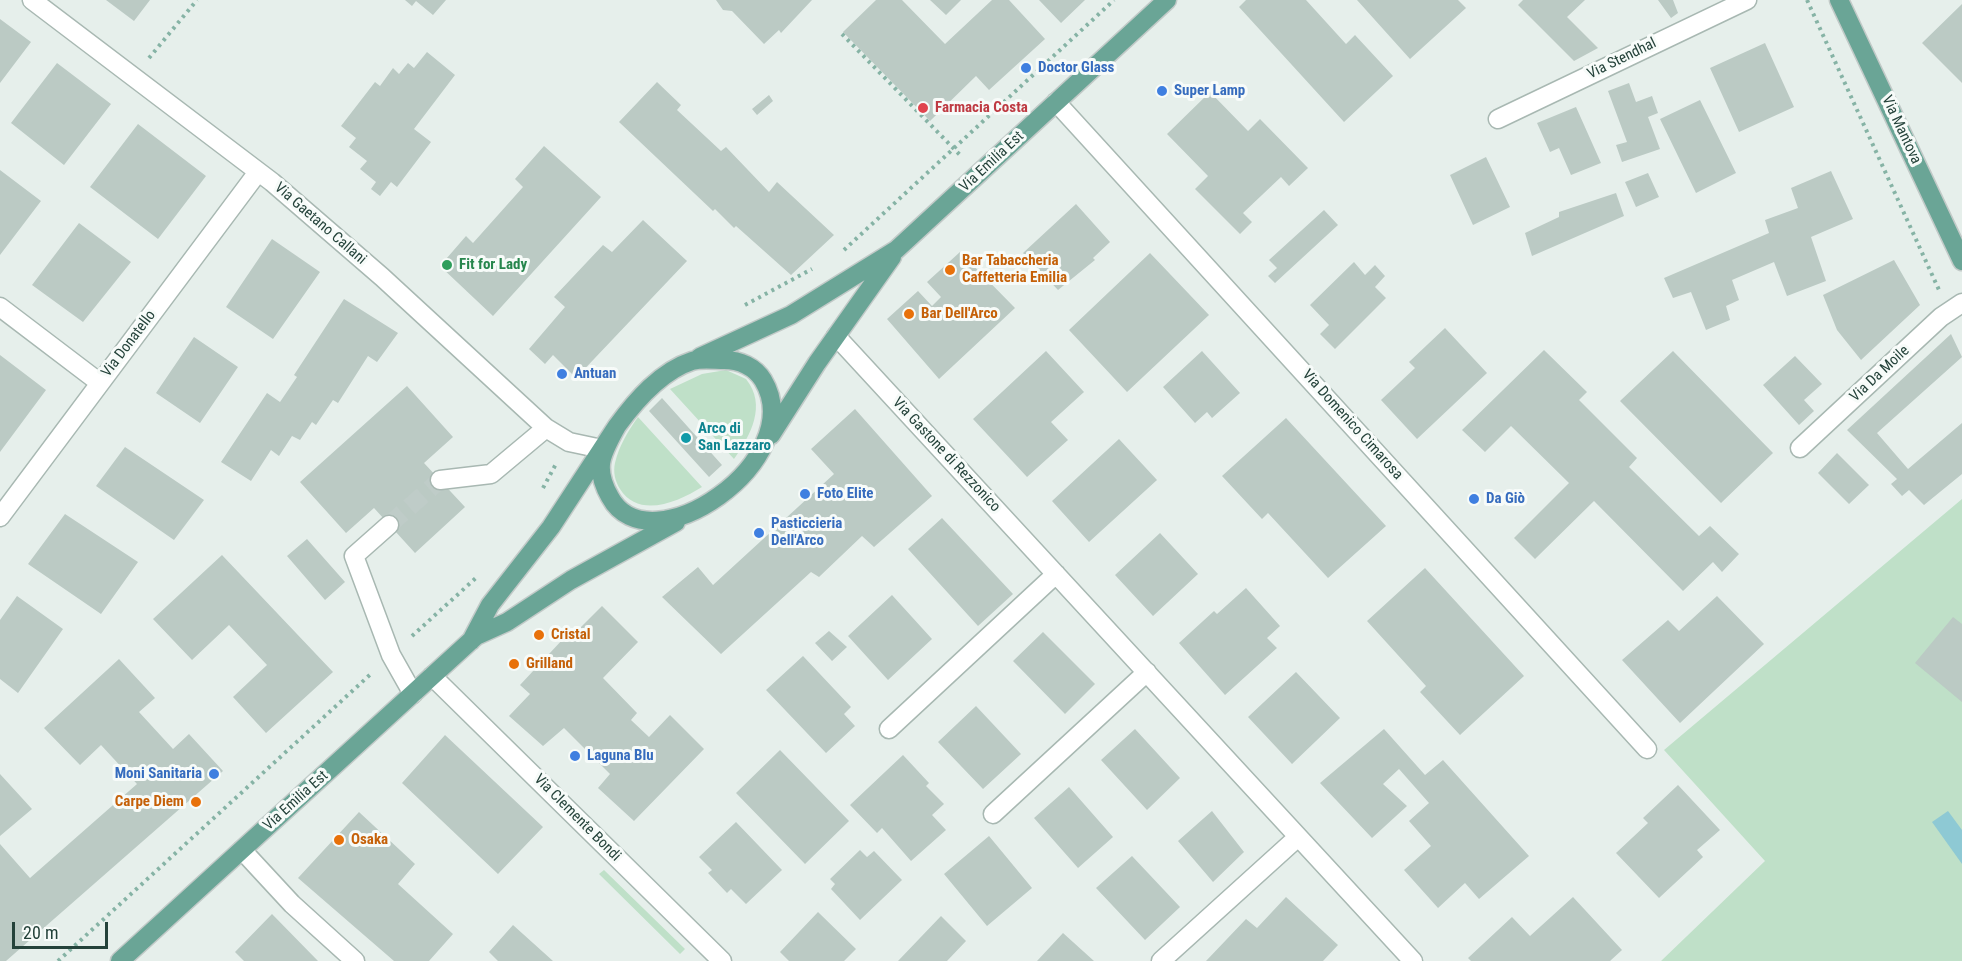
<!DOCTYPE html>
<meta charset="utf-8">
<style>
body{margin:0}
#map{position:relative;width:1962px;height:961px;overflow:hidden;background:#e6efeb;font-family:"Roboto Condensed",sans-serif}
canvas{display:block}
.scale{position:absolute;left:12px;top:922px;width:96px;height:27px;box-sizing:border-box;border:3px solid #24423a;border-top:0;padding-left:8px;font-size:18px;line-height:21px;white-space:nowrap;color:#24423a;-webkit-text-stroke:4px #f7fbf9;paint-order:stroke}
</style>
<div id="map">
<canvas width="1962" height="961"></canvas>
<div class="scale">20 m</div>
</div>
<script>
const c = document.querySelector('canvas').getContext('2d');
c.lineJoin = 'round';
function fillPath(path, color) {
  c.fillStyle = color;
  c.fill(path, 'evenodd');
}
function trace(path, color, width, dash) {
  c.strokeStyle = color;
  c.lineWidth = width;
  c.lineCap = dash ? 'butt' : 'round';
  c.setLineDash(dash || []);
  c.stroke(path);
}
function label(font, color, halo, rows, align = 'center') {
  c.font = font + ' "Roboto Condensed",sans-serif';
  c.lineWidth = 6;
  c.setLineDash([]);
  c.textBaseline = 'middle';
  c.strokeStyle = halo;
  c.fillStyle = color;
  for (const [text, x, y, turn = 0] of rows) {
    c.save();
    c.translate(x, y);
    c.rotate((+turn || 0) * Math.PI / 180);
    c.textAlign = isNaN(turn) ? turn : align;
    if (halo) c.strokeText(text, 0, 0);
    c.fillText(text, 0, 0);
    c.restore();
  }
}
fillPath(new Path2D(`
 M726,370L746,379C767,405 751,435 734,459L670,389L702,374Z
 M638,417L702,487C678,502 639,519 620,489C615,481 613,472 615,463C619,446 628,431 638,417Z
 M1962,499V961H1661L1765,861L1664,750Z
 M604,870L685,949L680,954L599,874Z`), '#bfe0c8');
fillPath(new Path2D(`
 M1948,811L1962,830V864L1932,822Z`), '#8ec9d4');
fillPath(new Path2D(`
 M106,0H150L134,21Z
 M405,0H446L433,15L416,1L412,6Z
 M716,0H812L781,33L779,30L764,44L732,11L723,10Z
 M876,0H902L945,44L992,0H1009L1045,39L989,90L976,76L930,121L843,32Z
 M930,0H961L946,15Z
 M1039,0H1085L1061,23Z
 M1246,0H1306L1346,44L1355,35L1393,76L1344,122L1239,7Z
 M1357,0H1458L1466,8L1410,59Z
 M1523,0H1585L1567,17L1598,48L1574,61L1518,5Z
 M1658,0H1673L1678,13L1671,18Z
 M1962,4V83L1922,43Z
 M0,19L31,42L0,83Z
 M1765,43L1794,107L1739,132L1710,68Z
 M427,52L455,75L414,129L431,142L397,187L391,182L380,196L371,189L376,182L360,169L367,161L349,147L356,138L341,126L375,82L380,86L393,68L399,74L408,63L414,68Z
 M57,63L111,104L64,165L11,123Z
 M657,82L681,105L677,110L721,151L726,147L769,192L777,182L834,235L791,275L736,226L734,228L715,209L713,211L619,122Z
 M1629,83L1636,102L1652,96L1658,113L1648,117L1660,149L1622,162L1616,145L1627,142L1608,91Z
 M1210,92L1248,131L1260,119L1308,168L1289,186L1281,177L1243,213L1252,222L1240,234L1195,189L1208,176L1167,134Z
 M769,95L773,101L757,115L752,109Z
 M1700,100L1736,173L1696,193L1660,119Z
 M1576,107L1601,163L1571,175L1559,148L1550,152L1537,123Z
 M138,124L206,176L158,239L90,187Z
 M544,146L601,197L493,316L440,266L466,236L473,243L523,187L515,179Z
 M1486,157L1510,207L1473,225L1450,175Z
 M0,170L41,201L0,255Z
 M1831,171L1853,219L1811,237L1826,281L1787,296L1774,262L1732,280L1739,300L1726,306L1730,320L1706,330L1691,292L1673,298L1664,278L1769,233L1765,220L1798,208L1791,188Z
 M1648,173L1659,197L1636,207L1625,182Z
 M1616,193L1624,216L1532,256L1525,233L1559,217V212Z
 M1076,204L1110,242L1093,258L1095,260L1058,290L1023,253Z
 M1324,210L1338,225L1275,283L1268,276L1277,268L1269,260Z
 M643,220L687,261L576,378L553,355L545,364L529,349L565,307L554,297L603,245L612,252Z
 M79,223L131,262L83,322L32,285Z
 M272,239L320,272L273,339L226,307Z
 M960,252L1015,308L939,379L887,319L918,291L932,306L941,297L927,282Z
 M1150,253L1209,315L1127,392L1069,330Z
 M1894,260L1920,305L1861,360L1837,330L1823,295Z
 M1354,262L1365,275L1375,265L1385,276L1375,287L1386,298L1335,349L1320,334L1329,325L1310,305Z
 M344,299L398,333L377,362L368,356L338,403L333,400L316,425L312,422L300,440L292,436L279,456L271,450L251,481L221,462L267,393L280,402L297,377L294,375Z
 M1445,328L1487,373L1417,439L1381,400L1415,368L1409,362Z
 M1951,334L1962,357L1877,433L1908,469L1962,423V474L1924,505L1909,490L1902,496L1891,484L1897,479L1847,430Z
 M194,337L238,367L200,423L156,393Z
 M1544,350L1587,392L1579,400L1637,458L1629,467L1699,536L1710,526L1739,554L1722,572L1713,562L1683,591L1594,501L1535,559L1514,538L1569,483L1511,426L1485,452L1462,430Z
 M1046,351L1084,392L1051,422L1068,440L1027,477L973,419Z
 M1202,351L1240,393L1212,418L1207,412L1195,423L1163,387Z
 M1673,351L1773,453L1721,503L1620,401Z
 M0,355L46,390L0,452Z
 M1795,356L1822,384L1804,400L1814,411L1799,425L1763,385Z
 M407,386L453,437L424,463L465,507L415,553L374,508L346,533L300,482Z
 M662,398L722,465L709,477L649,411Z
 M855,409L932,496L874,547L862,536L819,577L811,572L721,654L662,597L698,567L713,585L834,474L811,449Z
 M1286,418L1386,526L1328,578L1268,513L1262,519L1222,476Z
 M1119,439L1157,480L1089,542L1052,501Z
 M125,447L204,500L174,540L96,486Z
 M1837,453L1869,485L1849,504L1818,473Z
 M65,514L138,562L101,614L28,564Z
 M942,518L1013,594L978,626L908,549Z
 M1160,533L1198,574L1153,616L1115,575Z
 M307,539L345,582L325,600L287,556Z
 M222,555L333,672L266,733L233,697L267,665L229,625L192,660L153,619Z
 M1425,568L1524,676L1460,735L1420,692L1426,686L1367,621Z
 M1246,588L1280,626L1267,638L1277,648L1225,695L1179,643L1214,611L1217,614Z
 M892,595L932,639L888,680L848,636Z
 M17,596L63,629L18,693L0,679V620Z
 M1717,596L1764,644L1680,723L1622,660L1668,620L1679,631Z
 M602,606L638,642L603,678L637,713L631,720L649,737L670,715L704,749L634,821L598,788L610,774L564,728L543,746L509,716L530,694L520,685L563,639L567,641Z
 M1953,617L1962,624V702L1915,663Z
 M829,631L847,647L832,661L815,643Z
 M1043,632L1095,684L1065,714L1013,661Z
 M803,656L851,707L844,714L855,726L826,753L766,690Z
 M119,659L155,698L139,712L173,749L189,734L223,771L6,961H0V844L30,878L137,784L101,745L80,765L44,728Z
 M1296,672L1340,718L1292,764L1248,717Z
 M976,706L1021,754L983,789L938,742Z
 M1135,729L1180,778L1147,810L1101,760Z
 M1384,729L1425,775L1443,760L1529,856L1479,899L1465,883L1438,908L1404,870L1431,846L1409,821L1429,803L1399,769L1383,784L1407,806L1372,838L1320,783Z
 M445,735L543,827L498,874L402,783Z
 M780,750L849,821L805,864L736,793Z
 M903,755L929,783L926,786L944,804L932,815L946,830L911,861L882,828L877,833L850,805Z
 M0,774L32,809L0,836Z
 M1678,785L1720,830L1697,850L1703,857L1659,898L1616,853L1648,823L1643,818Z
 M1069,787L1113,837L1078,868L1034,818Z
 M1212,811L1244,852L1213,882L1178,841Z
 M359,812L415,864L398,884L453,934L429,961H394L298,878Z
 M736,822L782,870L746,904L731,889L727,893L708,873L712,870L699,857Z
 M989,836L1032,888L987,926L944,874Z
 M860,850L867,857L874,851L902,880L860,920L831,889L835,884L830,879Z
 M1132,856L1180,907L1145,940L1096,888Z
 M1286,897L1338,945L1323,961H1206L1246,919L1257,928Z
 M1573,897L1622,950L1610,961H1471L1468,958L1512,917L1530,936Z
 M818,912L856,949L844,961H789L780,952Z
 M272,914L318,961H244L235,952Z
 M941,916L966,941L947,961H898Z
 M513,925L553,961H498L489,952Z
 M1063,933L1094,961H1037Z`), '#bbcac4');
trace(new Path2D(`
 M389,525L440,480`), '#bfccc8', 18, [18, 9]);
const minor = new Path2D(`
 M32,0L272,182L382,277L546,428L569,442L602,449
 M1056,102L1647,749
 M1498,119L1747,0
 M0,307L100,383
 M836,336L1413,961
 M1800,448L1941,317L1962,303
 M440,480L491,474L546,428
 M0,517L258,172
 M389,525L354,556L391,655L413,694
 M432,676L722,961
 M889,729L1056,574
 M993,814L1147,672
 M242,850L292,904L355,961
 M1161,961L1298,837`);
const major = new Path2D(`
 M1839,0L1962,261
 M700,357L791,315L896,250L1167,0
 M771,435L817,363L892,257
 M471,641L490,605L551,527L617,426C636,400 661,371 692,361C701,358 715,360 724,360C740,360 755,367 763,380C811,460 649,570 610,497C593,467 602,454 617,426
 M120,961L476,636L507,622L571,580L676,522`);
trace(minor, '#a8b8b2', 21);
trace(major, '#c2cac8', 21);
trace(new Path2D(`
 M1807,0L1939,290
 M842,34L961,156
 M149,58L197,0
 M844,250L1114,0
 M745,305L812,269
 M543,488L557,462
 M412,636L477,577
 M58,961L373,672`), '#86b3a5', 4, [3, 4.5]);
trace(minor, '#fff', 18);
trace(major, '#6aa596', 18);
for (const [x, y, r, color] of [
 [1026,68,6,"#3f7fe0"],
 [1162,91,6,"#3f7fe0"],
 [923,108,6,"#e0444e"],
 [447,265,6,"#2e9e5b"],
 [950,270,6,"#e8710a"],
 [909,314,6,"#e8710a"],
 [562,374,6,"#3f7fe0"],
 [686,438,6,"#0f9aa8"],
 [805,494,6,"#3f7fe0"],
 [1474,499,6,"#3f7fe0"],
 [759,533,6,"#3f7fe0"],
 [539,635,6,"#e8710a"],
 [514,664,6,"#e8710a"],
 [575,756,6,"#3f7fe0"],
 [214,774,6,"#3f7fe0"],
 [196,802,6,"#e8710a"],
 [339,840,6,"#e8710a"]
]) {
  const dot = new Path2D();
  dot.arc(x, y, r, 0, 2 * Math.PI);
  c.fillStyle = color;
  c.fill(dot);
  trace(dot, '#f7fbf9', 2);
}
label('15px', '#24423a', '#f7fbf9', [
 ["Via Stendhal",1622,59,-26],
 ["Via Mantova",1901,130,65],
 ["Via Emilia Est",992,162,-43],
 ["Via Gaetano Callani",320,224,41],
 ["Via Donatello",129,344,-53],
 ["Via Da Moile",1880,374,-43],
 ["Via Domenico Cimarosa",1352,425,48],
 ["Via Gastone di Rezzonico",946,455,47],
 ["Via Emilia Est",296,801,-42],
 ["Via Clemente Bondi",577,818,45]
]);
label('bold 15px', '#366cbe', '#f7fbf9', [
 ["Doctor Glass",1038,68],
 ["Super Lamp",1174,91],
 ["Antuan",574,374],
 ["Foto Elite",817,494],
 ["Da Giò",1486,499],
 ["Pasticcieria",771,524],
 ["Dell'Arco",771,541],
 ["Laguna Blu",587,756],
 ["Moni Sanitaria",202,774,"right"]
], 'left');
label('bold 15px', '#be3a42', '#f7fbf9', [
 ["Farmacia Costa",935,108]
], 'left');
label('bold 15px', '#c56008', '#f7fbf9', [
 ["Bar Tabaccheria",962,261],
 ["Caffetteria Emilia",962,278],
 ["Bar Dell'Arco",921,314],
 ["Cristal",551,635],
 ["Grilland",526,664],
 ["Carpe Diem",184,802,"right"],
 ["Osaka",351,840]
], 'left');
label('bold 15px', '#27864d', '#f7fbf9', [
 ["Fit for Lady",459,265]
], 'left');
label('bold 15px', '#0d838f', '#f7fbf9', [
 ["Arco di",698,429],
 ["San Lazzaro",698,446]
], 'left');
</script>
